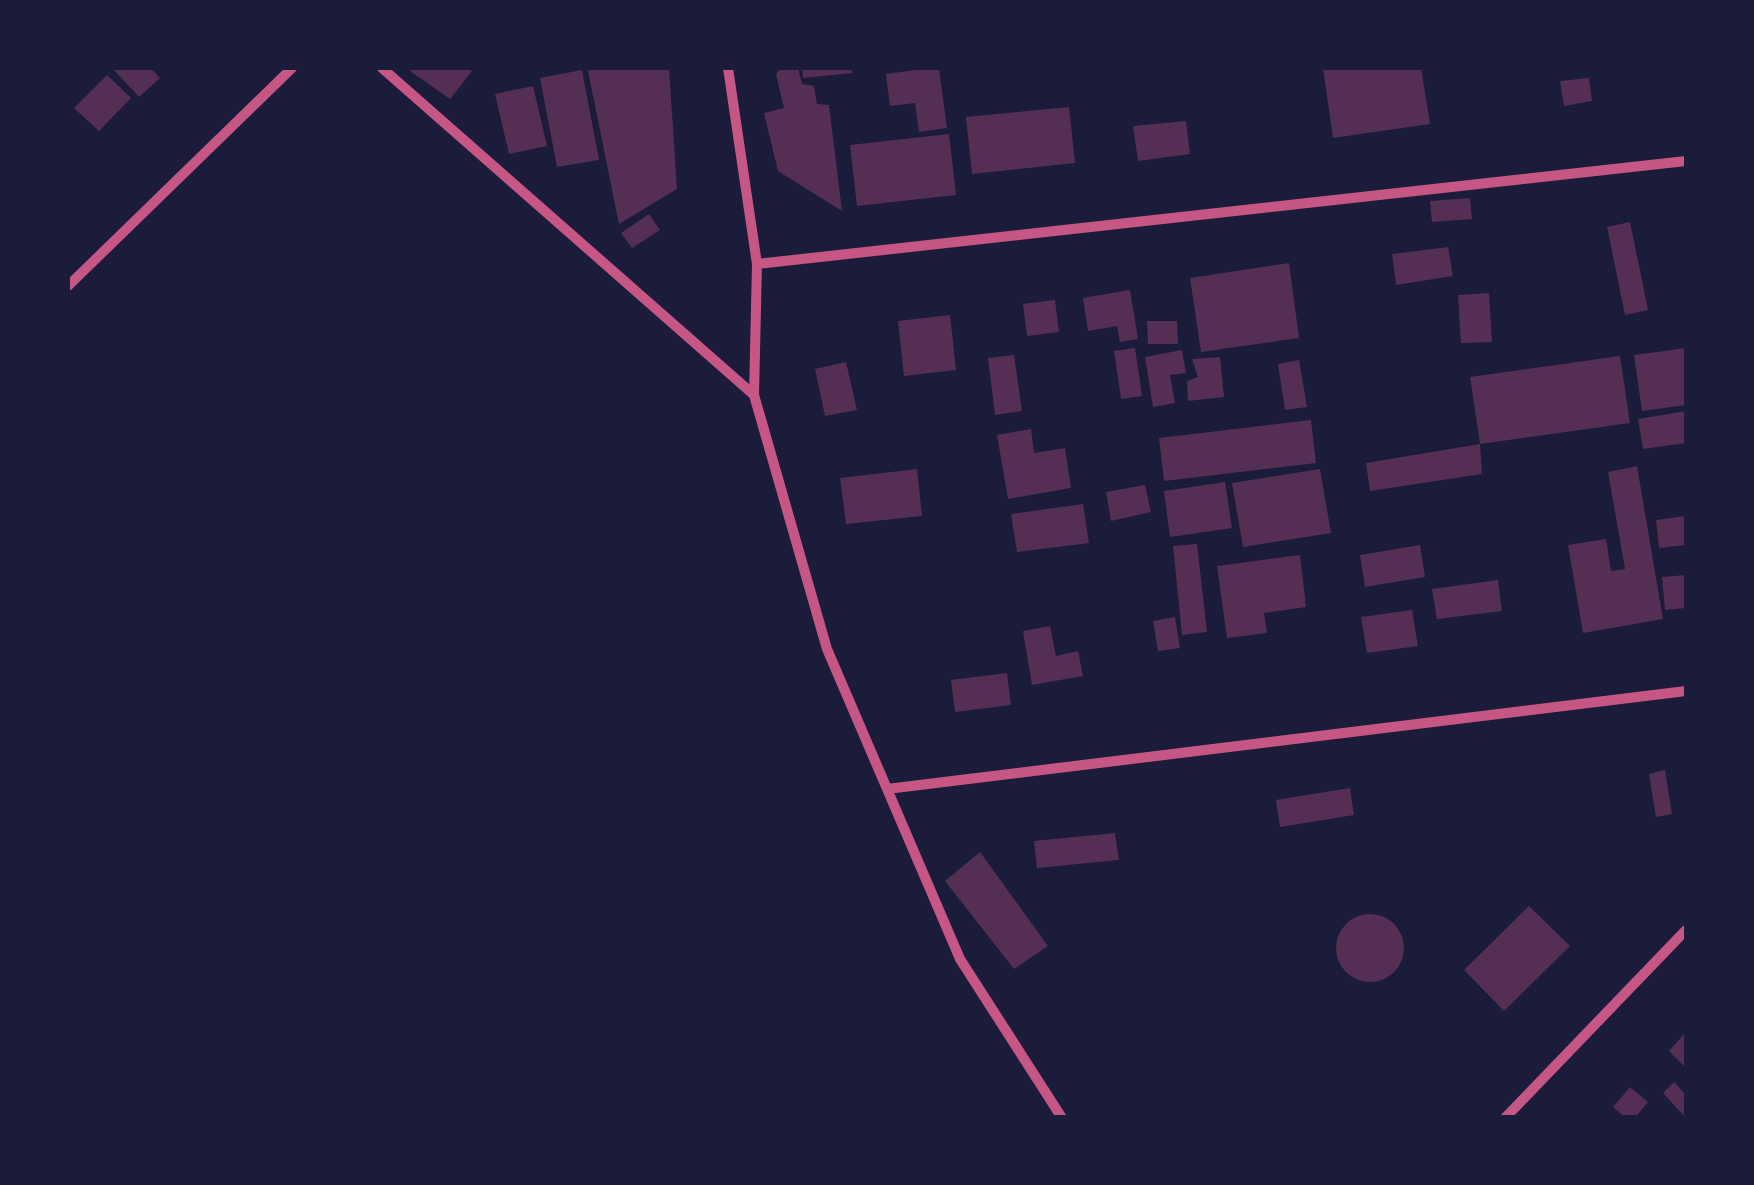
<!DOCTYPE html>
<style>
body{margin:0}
#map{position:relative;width:1754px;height:1185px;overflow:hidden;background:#1b1b3a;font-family:"Golos Text",sans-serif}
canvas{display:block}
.frame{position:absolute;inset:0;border:70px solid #1b1b3a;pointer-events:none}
</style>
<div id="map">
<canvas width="1754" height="1185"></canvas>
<div class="frame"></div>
</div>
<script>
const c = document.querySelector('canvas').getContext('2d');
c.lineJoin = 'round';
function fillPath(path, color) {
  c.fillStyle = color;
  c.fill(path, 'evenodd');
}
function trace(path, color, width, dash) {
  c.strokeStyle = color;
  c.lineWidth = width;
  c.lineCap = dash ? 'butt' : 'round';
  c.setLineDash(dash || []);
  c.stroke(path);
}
fillPath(new Path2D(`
 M112,68H151L160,78L139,97Z
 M413,68H467L472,71L450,99L410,71Z
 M593,68H669L677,189L619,224L588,71Z
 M781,68H798L802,84L814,86L817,104L829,105L842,211L778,171L764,113L784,108L776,74Z
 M802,68H851L852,73L803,78Z
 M930,68H939L947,128L919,132L915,103L890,106L886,74Z
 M1323,68H1421L1430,124L1333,138Z
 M582,70L599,160L557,167L540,78Z
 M107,75L131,98L99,131L74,108Z
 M1589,78L1592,101L1564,106L1560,81Z
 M533,86L547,146L509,154L495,94Z
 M1069,107L1075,163L972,174L966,117Z
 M1186,121L1190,154L1138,161L1133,126Z
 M949,134L956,195L857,206L850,145Z
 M1470,198L1472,219L1432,222L1430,201Z
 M649,214L660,230L632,248L621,233Z
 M1630,222L1648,310L1625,315L1607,227Z
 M1448,247L1453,276L1396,285L1392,254Z
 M1289,263L1299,338L1201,352L1190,278Z
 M1130,290L1138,339L1120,342L1117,326L1088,331L1083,298Z
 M1489,293L1492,342L1461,343L1458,295Z
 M1055,300L1059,332L1027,336L1023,304Z
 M950,315L956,370L904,376L898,321Z
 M1147,321H1177L1178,344H1148Z
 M1135,348L1142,396L1121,399L1114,351Z
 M1686,348V405L1642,411L1634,355Z
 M1182,350L1186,373L1170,375L1175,403L1153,407L1145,357Z
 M1014,355L1022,411L995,415L988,358Z
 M1620,356L1630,423L1480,444L1482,474L1370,491L1366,463L1480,444L1470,377Z
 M1220,357L1224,397L1188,401L1187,381L1198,377L1192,359Z
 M1299,360L1307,407L1285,410L1278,364Z
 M846,362L857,410L825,416L815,369Z
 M1686,411V443L1643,449L1638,419Z
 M1311,420L1316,463L1164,481L1159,438Z
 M1031,429L1034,453L1065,448L1071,488L1008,499L997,435Z
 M1637,466L1663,619L1583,633L1568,545L1606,539L1611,571L1625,569L1608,472Z
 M917,469L922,516L846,524L840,478Z
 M1320,469L1331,533L1243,547L1232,483Z
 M1225,482L1232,528L1170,537L1164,491Z
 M1145,485L1151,512L1111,521L1106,492Z
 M1083,504L1089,543L1017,552L1011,514Z
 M1686,516V545L1659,548L1656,520Z
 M1197,544L1207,632L1182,635L1173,546Z
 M1420,545L1425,577L1365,587L1360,555Z
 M1300,555L1306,607L1264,613L1267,633L1227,638L1217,566Z
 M1686,575V608L1665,610L1662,577Z
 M1498,580L1502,611L1437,619L1432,589Z
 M1412,610L1418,646L1367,653L1361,617Z
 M1175,617L1180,648L1158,651L1153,621Z
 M1050,626L1056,656L1078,651L1083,676L1032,685L1023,631Z
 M1007,673L1011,705L955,712L951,680Z
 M1665,770L1672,814L1656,817L1649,774Z
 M1350,788L1354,815L1280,827L1276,800Z
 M1115,833L1119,860L1037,868L1034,841Z
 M980,852L1048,946L1014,969L945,881Z
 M1529,906L1570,946L1504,1011L1464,970Z
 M1336 948a34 34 0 1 1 68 0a34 34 0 1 1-68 0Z
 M1686,1032V1068L1669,1051Z
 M1674,1082L1686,1095V1118L1663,1093Z
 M1630,1087L1648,1102L1635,1118H1626L1613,1107Z`), '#542f53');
trace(new Path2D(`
 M382,68L754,395
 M728,68L757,264L754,395L827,649L960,959L1062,1118
 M757,264L1686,161
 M68,286L292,68
 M887,789L1686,691
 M1505,1118L1686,930`), '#c65784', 10);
</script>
